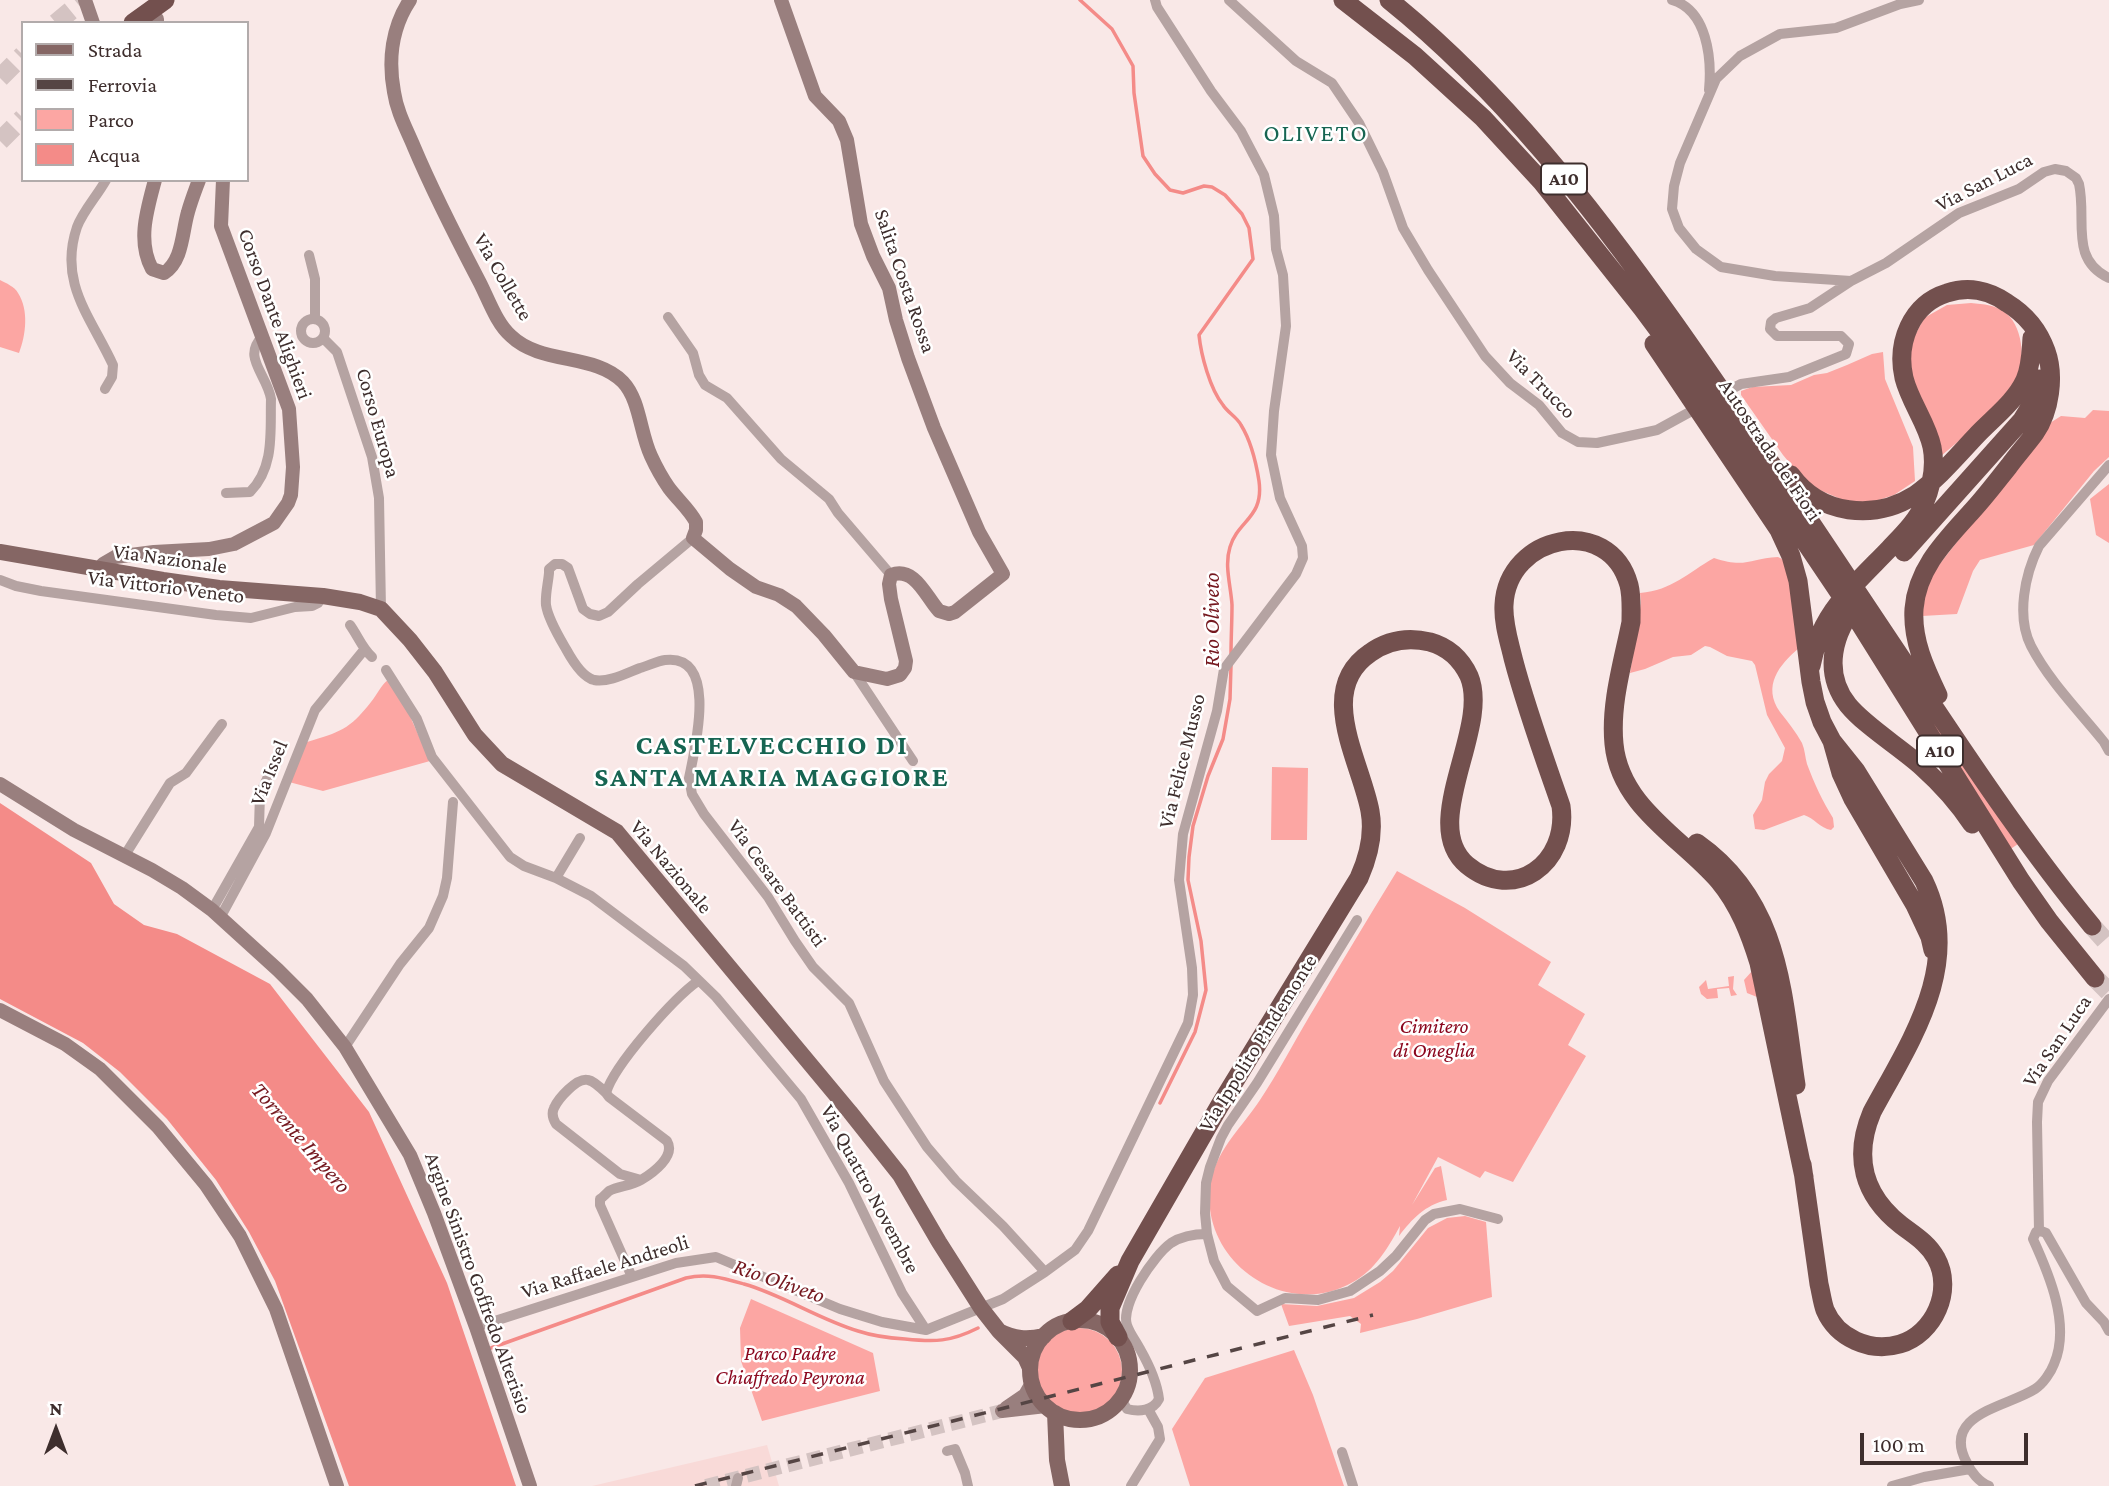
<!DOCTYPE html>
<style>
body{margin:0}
#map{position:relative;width:2109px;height:1486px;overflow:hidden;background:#f9e8e7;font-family:"Crimson Pro",serif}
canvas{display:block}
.legend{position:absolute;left:21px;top:21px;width:228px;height:161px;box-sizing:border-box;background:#fff;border:2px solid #b2abab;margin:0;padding:9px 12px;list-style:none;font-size:21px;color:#3e2e2d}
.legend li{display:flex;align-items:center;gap:14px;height:35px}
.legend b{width:35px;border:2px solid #b2abab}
.north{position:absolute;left:21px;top:1395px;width:70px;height:70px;-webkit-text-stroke:5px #fff;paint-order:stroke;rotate:0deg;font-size:19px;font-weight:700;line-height:28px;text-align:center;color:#3e2e2d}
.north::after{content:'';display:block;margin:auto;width:24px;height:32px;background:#3e2e2d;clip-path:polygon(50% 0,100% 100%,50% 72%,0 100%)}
.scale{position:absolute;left:1860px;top:1433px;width:168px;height:32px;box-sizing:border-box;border:4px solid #3e2e2d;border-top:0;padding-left:9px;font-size:21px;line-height:24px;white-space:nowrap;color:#3e2e2d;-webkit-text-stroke:5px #fff;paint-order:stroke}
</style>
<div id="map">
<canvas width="2109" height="1486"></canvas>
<ul class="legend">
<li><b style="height:9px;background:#856664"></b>Strada</li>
<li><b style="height:9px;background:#554544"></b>Ferrovia</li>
<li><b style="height:19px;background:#fca6a3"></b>Parco</li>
<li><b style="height:19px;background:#f48b88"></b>Acqua</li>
</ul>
<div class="north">N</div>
<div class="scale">100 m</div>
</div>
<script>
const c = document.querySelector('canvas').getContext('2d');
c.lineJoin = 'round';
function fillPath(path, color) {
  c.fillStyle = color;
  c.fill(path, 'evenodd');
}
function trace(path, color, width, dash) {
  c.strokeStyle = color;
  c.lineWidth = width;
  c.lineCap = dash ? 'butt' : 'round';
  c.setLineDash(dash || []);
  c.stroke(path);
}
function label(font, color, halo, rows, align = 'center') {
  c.font = font + ' "Crimson Pro",serif';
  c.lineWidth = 5;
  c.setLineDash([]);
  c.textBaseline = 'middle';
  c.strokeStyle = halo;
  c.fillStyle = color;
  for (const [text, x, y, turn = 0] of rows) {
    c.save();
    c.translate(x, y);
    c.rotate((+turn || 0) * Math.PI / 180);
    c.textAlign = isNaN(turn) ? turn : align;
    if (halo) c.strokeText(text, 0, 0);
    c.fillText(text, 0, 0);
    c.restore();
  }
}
fillPath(new Path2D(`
 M767,1445L779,1486H592Z`), '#f9dad8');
fillPath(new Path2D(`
 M0,280C6,283 15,287 18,293C29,310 26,335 19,353L0,347Z
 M1971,303C1983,304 1997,305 2007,314C2024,329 2026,366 2015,385C2011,391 2005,396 2000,401C1981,421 1962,439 1941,456L1911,372L1908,349L1924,318L1947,305Z
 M1883,352L1885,379L1913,447L1915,481L1894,495L1869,503L1843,500L1808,485L1783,455L1741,395V391L1752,387L1791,385L1814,375L1827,373L1847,365L1872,354Z
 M2093,410L2109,411V457L2094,471L2034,545L1980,560L1973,571L1957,614L1922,616L1926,590L1935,570L2050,423L2061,416L2085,418Z
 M2109,484V543L2096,535L2090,499Z
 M1778,557L1782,559L1791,576L1799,648C1779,665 1762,686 1780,712C1788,722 1796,732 1802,743C1805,750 1805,757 1807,764C1814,783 1823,802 1833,818L1834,827L1831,830C1820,828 1814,818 1804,815L1764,830L1755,829L1753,815L1762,800L1765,782L1769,774L1782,761L1785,748L1767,715L1755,665L1752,661L1727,656L1710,647L1705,646L1691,655L1673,657L1645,669L1630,673L1641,603L1640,593C1673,590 1687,573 1714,558C1746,569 1750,558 1778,557Z
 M388,680L409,714L430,761L323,791L289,782L307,742C340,732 349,730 371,702C377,695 381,685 388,680Z
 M1928,710L2018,844L2009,850L1925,713Z
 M1272,767L1308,768L1307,840H1271Z
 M1397,871L1465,908L1551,962L1538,985L1585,1014L1568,1045L1586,1056L1513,1182L1485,1171L1480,1178L1438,1157L1412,1205L1435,1168L1441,1166L1447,1200C1425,1205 1412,1219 1399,1236L1400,1226C1388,1248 1375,1270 1353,1282C1284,1322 1196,1259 1211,1180C1218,1148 1243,1126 1260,1100C1278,1073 1293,1044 1309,1017C1338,968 1367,920 1397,871Z
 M1753,970L1757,997L1747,993L1744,980Z
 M1734,976L1733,989L1737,995L1731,996L1729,988L1717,989L1718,998L1707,999L1701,994L1699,987L1706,980L1708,989L1729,986L1728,977Z
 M1465,1216L1486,1222L1492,1297L1417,1319L1360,1333L1361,1324L1350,1316L1289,1326L1281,1304L1317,1306L1354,1298L1380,1282L1393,1271L1428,1228L1447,1218Z
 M751,1299L873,1353L880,1391L762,1421L741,1361L740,1328Z
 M1036 1371a43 43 0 1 1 86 0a43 43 0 1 1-86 0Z
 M1294,1350L1313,1395L1344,1486H1190L1172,1429L1205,1378Z`), '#fca6a3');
fillPath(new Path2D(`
 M0,803L91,863L114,904L144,925L177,934L270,984L369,1112L447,1283L516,1486H349L275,1281L249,1232L216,1180L167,1119L120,1072L83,1043L0,999Z`), '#f48b88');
trace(new Path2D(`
 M1080,0L1112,29L1133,66L1134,93L1143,156L1155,174L1170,190L1183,193L1204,186L1212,187L1225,195L1242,214L1249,228L1253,259L1199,335C1201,355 1210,389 1223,405C1228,413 1237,417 1241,425C1251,441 1256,462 1259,481C1264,518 1238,520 1230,547C1224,566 1231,586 1232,605C1232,621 1231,638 1231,654
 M1160,1103L1195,1032L1206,990L1201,941L1188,880L1189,857L1193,826L1208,776L1223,739L1230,699L1231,665
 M491,1348L686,1278C707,1273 723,1278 744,1284C783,1295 818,1319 858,1331C873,1336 889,1338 905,1339C935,1342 950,1342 978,1328`), '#f48b88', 3.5);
trace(new Path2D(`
 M706,1486L1002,1411`), '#d4c3c2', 14, [14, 7]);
trace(new Path2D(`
 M56,23L84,0
 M0,78L23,55
 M0,141L23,118
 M2092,926L2109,945
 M2095,978L2109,992`), '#d4c3c2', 19, [19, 10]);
trace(new Path2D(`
 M1229,0L1296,61L1332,83L1359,123L1383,172L1403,228L1428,270L1485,356L1510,383L1539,405L1562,433L1578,442L1597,443L1657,430L1699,407
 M1672,0C1707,10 1712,58 1709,90
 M309,255L315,279V319
 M1851,281L1775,276L1721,267L1696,249L1679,228L1672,209L1674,186L1680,163L1716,79L1740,56L1780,34L1836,28L1900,4L1919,0
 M668,317L693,353L699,375L705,385L727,398L781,459L829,499L838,513L891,575
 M301 331a12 12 0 1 1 24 0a12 12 0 1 1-24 0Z
 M323,338L337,352L372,457L379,498L381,609
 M105,389L112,377L113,365C91,317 58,283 77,227C83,211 97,196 106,180
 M1722,394L1741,384L1789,377L1846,354L1849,344L1841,336H1777L1770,329L1771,322L1776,318L1810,308L1851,281L1886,263L1959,213L2019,189L2044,172L2055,169L2066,171L2076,178L2079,184C2087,220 2069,259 2109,278
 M2109,465L2039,546C2025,574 2016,616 2031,646C2049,681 2080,712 2104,742L2109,751
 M226,493L250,492C275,467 270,431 271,399C267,374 241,357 263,336
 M693,538L638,584L608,612L599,616L590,614L583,609L568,568L562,564H555L549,569V573C548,584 545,595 546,605C548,619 559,637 566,649C572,660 582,677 594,680C608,683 627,673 640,668C648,666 657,661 665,660C720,653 694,752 689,778L692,794L704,814L768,897L795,941L813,967L849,1003L884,1081L927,1147L956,1181L1003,1226L1045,1272
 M0,580L16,586L41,591L216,615L251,618L295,607L312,606L318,603L323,596
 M350,625C358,636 362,648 372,657
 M386,670L417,719L432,757L510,857L524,866L556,878L591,896L684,966L716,997L801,1099L849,1183L902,1293L926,1330
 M854,672L913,761
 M125,855L170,783L186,773L222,724
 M556,878L580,838
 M212,910L259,827L260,794L277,757
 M220,918L266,833L315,710L364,650
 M1357,920L1257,1083L1228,1125L1221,1138L1210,1167L1206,1183L1205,1213L1207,1234L1214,1261L1227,1286L1257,1311L1285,1298L1318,1300L1350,1291L1380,1271L1396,1256L1425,1220L1434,1214L1460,1209L1498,1219
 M345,1047L400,964L429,928L443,896L447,878L453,802
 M606,1093C601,1088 594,1081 588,1080C577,1077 558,1099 554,1108C551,1114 553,1119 556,1124L620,1174L641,1180
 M2039,1231L2037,1122L2038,1102L2048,1081L2109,999
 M632,1277L600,1205V1199C602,1198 607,1193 609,1191C619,1186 631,1186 641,1180C653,1173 676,1156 667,1141L609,1097L606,1093C614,1065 674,998 698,981
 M476,1327L676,1263L716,1257L840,1309L882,1322L926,1330L1003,1299L1045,1272L1075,1250L1088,1231L1188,1023L1193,995L1192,968L1179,880L1183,834L1217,711L1224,669L1296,574L1303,558L1302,546L1280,498L1271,455L1274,411L1286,326L1283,275L1276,249L1274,216L1264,175L1241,131L1211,91L1157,7L1155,0
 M1121,1399L1127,1409C1139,1412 1153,1411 1159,1399C1157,1383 1148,1363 1140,1349C1136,1341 1130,1334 1127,1325C1120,1305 1154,1255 1171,1243C1182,1236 1194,1234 1207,1234
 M947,1451L955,1449L965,1473L968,1486
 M1342,1452L1353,1486
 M736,1486L738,1478
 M1131,1486L1160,1439L1158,1427L1148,1409
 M1892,1486L1924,1477L1970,1469
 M1989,1486C1979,1482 1971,1472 1967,1463C1940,1414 2007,1407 2035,1389C2043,1384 2051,1372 2054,1364C2071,1325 2049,1274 2033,1239L2036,1232L2041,1231L2046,1233L2086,1303L2104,1322L2109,1331`), '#b5a3a2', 10);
trace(new Path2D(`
 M85,0L93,23
 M410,0C392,27 388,60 394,92C397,112 406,128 414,147C433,192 456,237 479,281C488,298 496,323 511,336C541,365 595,353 623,382C640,400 640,433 651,456C656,467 662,478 669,488C678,500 689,509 696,522V530L693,538L730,569L756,587L779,595L796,606L824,635L854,672L887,679L900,675L905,668L906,661L891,599L889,584L891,575C915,566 926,597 939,611L949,614L955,612L1003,574L979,532L934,428L908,358L896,320L889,288L873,256L861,224L847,140L839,121L815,96L781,0
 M157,19V23
 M155,180C147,210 137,241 152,269L164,273C183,261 182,232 188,212C191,201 195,191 199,180
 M102,571L103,564L115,557L154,552L209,549L234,544L274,523L288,503L291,495L293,467L289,409L221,226L223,180
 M0,784L74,830L152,870L182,888L212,910L278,970L307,999L345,1047L410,1155L434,1213L476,1327L530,1486
 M0,1010L65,1044L100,1069L158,1127L206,1185L240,1236L276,1309L337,1486
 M1006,1408L1025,1395L1032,1383
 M1002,1411L1046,1406`), '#997f7e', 14);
trace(new Path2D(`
 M0,552L163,580L219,588L323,596L360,602L381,609L410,640L435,672L475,735L502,764L617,832L850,1112L900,1175L939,1242L981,1308L999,1331
 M1030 1370a50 50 0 1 1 100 0a50 50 0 1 1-100 0Z
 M1030,1368L1025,1357L999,1331C1014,1339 1027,1340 1044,1336
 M1055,1413L1057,1460L1062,1486`), '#856664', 16);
trace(new Path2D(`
 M1343,0L1415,56L1483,118L1542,182L1642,308L1703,390L1859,622L2021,881L2049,921L2095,978
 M1389,0C1501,90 1592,207 1675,324C1762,447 1844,573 1928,698C1980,776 2032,853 2092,926
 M133,23L165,0
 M1654,344L1779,530L1791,556L1798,581L1811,682L1815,702L1822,722L1832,741L1841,773L1853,799L1915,905L1930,937L1933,950
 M1791,475C1820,515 1874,521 1915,495C1938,479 1957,456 1976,436C1993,418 2015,402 2025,380C2031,366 2031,352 2032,338
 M1904,552L2022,420L2035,399L2039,379
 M1858,603C1833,632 1822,672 1848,705C1865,726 1901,748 1922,767C1941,784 1958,803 1972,824
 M1811,666C1814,652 1817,639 1824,626C1839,597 1866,573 1889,549C1901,536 1917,521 1924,504C1932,485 1936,467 1932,447C1927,423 1910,402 1904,378C1896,343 1911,304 1947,293C1968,286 1989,290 2007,303C2025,314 2039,331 2046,351C2055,376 2050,411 2035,433C2027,444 2017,455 2009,466C1997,481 1985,497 1972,511C1946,540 1917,568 1914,609C1912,640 1925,668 1938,695
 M1697,843C1781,902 1782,993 1796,1085
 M1802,1164L1819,1284C1821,1292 1822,1301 1825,1310C1837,1338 1870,1353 1900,1344C1934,1334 1954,1290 1936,1258C1928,1243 1914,1235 1901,1225C1863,1195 1853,1157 1872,1112C1911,1040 1964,964 1924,881L1856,771L1832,741
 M1072,1321L1088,1309L1118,1275
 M1118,1337L1110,1322V1308L1130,1261L1220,1105L1359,878C1368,858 1374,833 1370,811C1361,762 1315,690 1370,653C1388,640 1409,637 1430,642C1448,647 1461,659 1469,676C1491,728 1418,824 1467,865C1514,904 1569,863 1561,806C1544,757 1526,708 1513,658C1509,641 1503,623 1504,605C1507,535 1609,513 1629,585C1632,597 1631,610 1631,622C1623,662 1610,704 1614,744C1620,807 1682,838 1719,881C1739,905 1750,934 1759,963L1804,1177`), '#73504e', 19);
trace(new Path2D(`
 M695,1486L1373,1315`), '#554544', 3.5, [12, 12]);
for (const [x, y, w] of [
 [1564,179,46],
 [1940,751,46]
]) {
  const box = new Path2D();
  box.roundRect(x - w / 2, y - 15.5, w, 31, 5);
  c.fillStyle = '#fff';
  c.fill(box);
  trace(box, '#3e2e2d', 2);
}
label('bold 19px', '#3e2e2d', null, [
 ["A10",1564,179],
 ["A10",1940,751]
]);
label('21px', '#3e2e2d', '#fff', [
 ["Via San Luca",1984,182,-27],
 ["Via Collette",503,277,60],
 ["Salita Costa Rossa",905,281,71],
 ["Corso Dante Alighieri",275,314,70],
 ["Via Trucco",1541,384,45],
 ["Corso Europa",378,423,74],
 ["Autostrada dei Fiori",1770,450,56],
 ["Via Nazionale",170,559,8],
 ["Via Vittorio Veneto",166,587,7],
 ["Via Felice Musso",1182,761,-76],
 ["Via Issel",269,773,-68],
 ["Via Nazionale",671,867,50],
 ["Via Cesare Battisti",777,883,54],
 ["Via San Luca",2057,1041,-56],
 ["Via Ippolito Pindemonte",1258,1043,-58],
 ["Via Quattro Novembre",870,1189,62],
 ["Via Raffaele Andreoli",605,1267,-17],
 ["Argine Sinistro Goffredo Alterisio",478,1283,70]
]);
label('italic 21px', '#8a051c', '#fff', [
 ["Cimitero",1434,1027],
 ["di Oneglia",1434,1051],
 ["Parco Padre",790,1354],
 ["Chiaffredo Peyrona",790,1378]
]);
label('italic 23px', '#75181f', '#fff', [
 ["Rio Oliveto",1212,620,-90],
 ["Torrente Impero",301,1138,49],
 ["Rio Oliveto",779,1281,19]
]);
c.letterSpacing = '2px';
label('24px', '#176552', '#fff', [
 ["OLIVETO",1316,134]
]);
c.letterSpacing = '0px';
c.letterSpacing = '2px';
label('bold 28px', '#176552', '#fff', [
 ["CASTELVECCHIO DI",772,745],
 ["SANTA MARIA MAGGIORE",772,777]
]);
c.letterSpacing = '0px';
</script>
